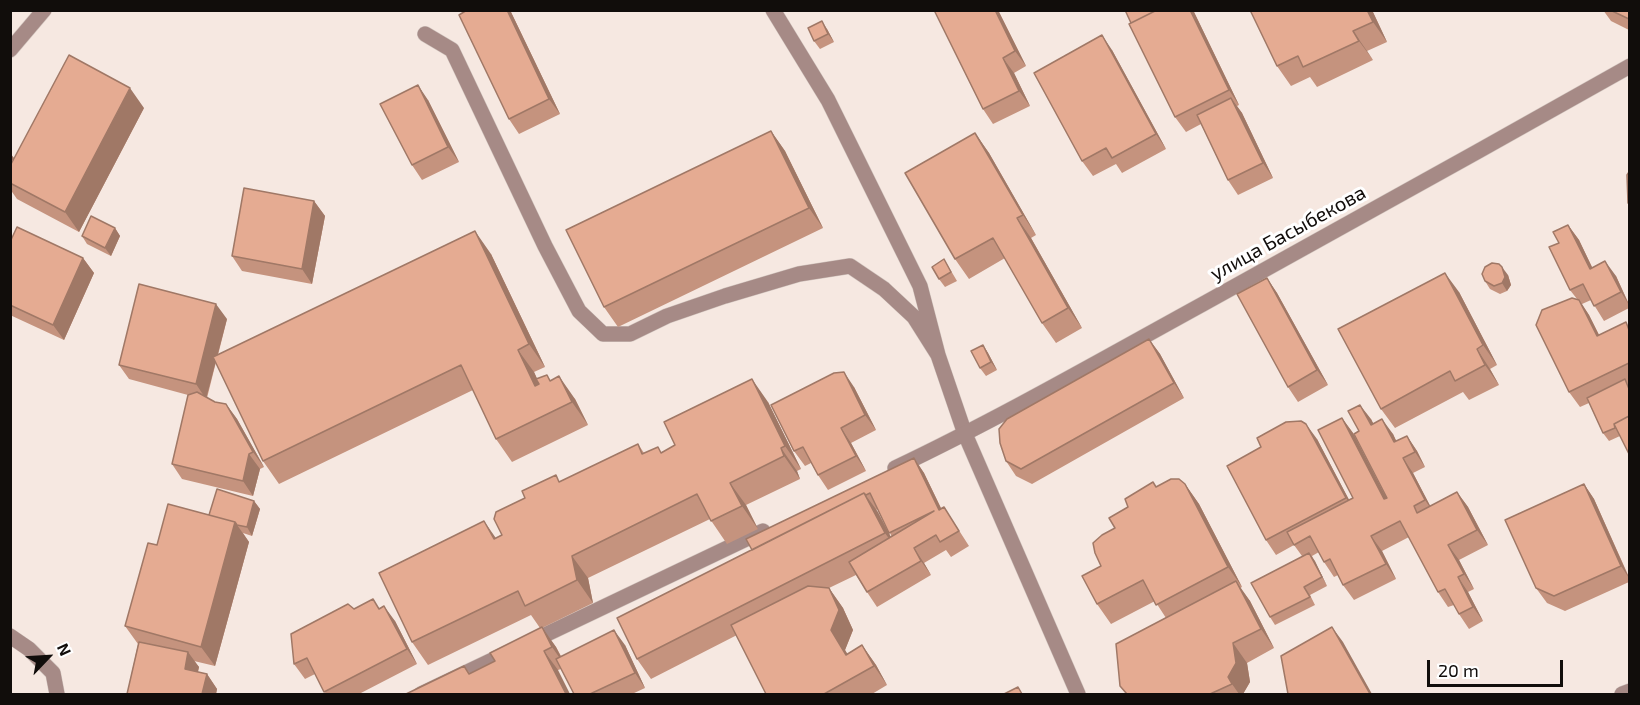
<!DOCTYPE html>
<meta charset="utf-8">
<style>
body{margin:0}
#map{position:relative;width:1640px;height:705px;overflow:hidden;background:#f6e8e1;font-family:"Exo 2",sans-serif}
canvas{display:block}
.frame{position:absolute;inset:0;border:12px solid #110d0b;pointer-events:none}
.north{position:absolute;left:18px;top:627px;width:60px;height:60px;-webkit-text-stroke:4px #fff;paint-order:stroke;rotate:65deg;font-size:16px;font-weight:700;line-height:24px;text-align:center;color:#110d0b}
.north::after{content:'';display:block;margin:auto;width:21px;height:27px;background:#110d0b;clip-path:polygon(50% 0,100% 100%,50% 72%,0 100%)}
.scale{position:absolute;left:1427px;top:660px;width:136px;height:27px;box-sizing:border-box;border:3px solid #110d0b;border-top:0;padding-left:8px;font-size:18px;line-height:21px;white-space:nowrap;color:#110d0b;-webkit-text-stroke:4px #fff;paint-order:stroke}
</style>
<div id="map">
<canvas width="1640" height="705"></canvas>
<div class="frame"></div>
<div class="north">N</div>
<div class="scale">20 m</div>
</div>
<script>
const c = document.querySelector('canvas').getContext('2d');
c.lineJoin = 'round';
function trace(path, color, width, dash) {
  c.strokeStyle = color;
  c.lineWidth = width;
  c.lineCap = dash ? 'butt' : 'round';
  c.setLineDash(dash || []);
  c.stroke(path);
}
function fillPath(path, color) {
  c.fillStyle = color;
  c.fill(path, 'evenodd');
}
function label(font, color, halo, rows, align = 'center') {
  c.font = font + ' "Exo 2",sans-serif';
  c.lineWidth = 6;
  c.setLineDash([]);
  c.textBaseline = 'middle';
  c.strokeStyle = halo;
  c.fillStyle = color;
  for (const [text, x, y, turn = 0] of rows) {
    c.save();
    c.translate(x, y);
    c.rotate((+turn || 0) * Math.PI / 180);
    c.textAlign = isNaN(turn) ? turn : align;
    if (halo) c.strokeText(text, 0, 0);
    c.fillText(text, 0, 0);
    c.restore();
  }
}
const service = new Path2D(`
 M773,10L828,100L920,286L938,355L965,434
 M425,34L452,50L545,246L579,311L603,334H630L667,316L725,296L799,274L850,266L884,289L914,317L938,355`);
const minor = new Path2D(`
 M10,50L44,10
 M965,434L1078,694
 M895,468C1000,418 1101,360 1203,304C1346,225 1488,146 1630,66
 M10,636L29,649L53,673L57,694
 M421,694L763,531
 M1622,694L1630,691`);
trace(service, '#d1c5bf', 16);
trace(minor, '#d1c5bf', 16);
trace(service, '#a68a86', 15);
trace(minor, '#a68a86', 15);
fillPath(new Path2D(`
 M510,10L560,114L519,134L509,119Z
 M934,10H998L1026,66L1014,73L1030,106L993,124L983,109Z
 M1372,10L1387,42L1367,51L1373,60L1317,87L1310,77L1291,86L1277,66Z
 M1603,10H1629V30L1611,21Z
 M1194,12L1239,105L1237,106L1242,113L1273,178L1238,195L1228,180L1201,124L1186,132L1175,117Z
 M827,29L834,42L820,49L814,41Z
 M1112,50L1166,149L1122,173L1116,164L1093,176L1082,161Z
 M428,100L459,162L422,180L412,165Z
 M144,108L79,232L17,199L10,189V166Z
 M771,131L785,151L823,228L618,327L604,307Z
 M975,133L989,153L1036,235L1031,238L1082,328L1056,343L1042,323L1005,258L969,279L955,259Z
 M314,201L325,216L312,284L242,271L232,256Z
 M1568,225L1579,240L1592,267L1616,276L1629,304V308L1604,321L1591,300L1582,304L1589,315L1599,335L1626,322L1629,328V383H1628L1620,436L1609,441L1603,433L1589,403L1580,407L1569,392L1577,299L1570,290L1559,243Z
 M115,228L120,236L111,256L87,244L82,236Z
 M10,242L83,258L94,273L64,340L10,315Z
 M491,254L545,367L534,372L537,379L547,375L551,381L575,399L588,425L512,462L496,439L473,390L279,484L263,461L216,362L207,398L215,402L226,404L237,419L264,467L260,469L253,496L182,479L172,464L188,395L129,379L119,365L227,319L218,355Z
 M944,259L957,281L945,287L939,279Z
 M1508,275L1511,285L1507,291L1500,294L1490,289L1485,281Z
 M1267,278L1277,293L1328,385L1298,402L1288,387Z
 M1459,292L1497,365L1490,369L1499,385L1469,400L1463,392L1395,428L1381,409Z
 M1149,339L1160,354L1184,398L1032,484L1016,476L1006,461Z
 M983,345L988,353L997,370L986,376L980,368Z
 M854,387L876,430L851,443L866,471L828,490L818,475L811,463L805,466L794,451Z
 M768,402L801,469L797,471L800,479L746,505L758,529L727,544L710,519L588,578L593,603L542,628L556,647L561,656L625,645L645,688L632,694H574L561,669L558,670L406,694L464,666L470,673L495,661L540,628L531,615L428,665L412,642L496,538L638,444L644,453L662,452Z
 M1342,418L1353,433L1386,498L1359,431L1371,419L1373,424L1393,434L1396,441L1407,436L1417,451L1425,467L1413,473L1430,506L1457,492L1468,507L1488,545L1459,560L1474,589L1468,592L1483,621L1469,629L1459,614L1454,605L1448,607L1438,592L1409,537L1382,551L1396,579L1354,600L1343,585L1338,575L1334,577L1324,562L1319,552L1312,556L1327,586L1310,595L1315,605L1275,625L1270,617L1302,556L1294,545L1276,555L1266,540L1317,439L1349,500L1353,498Z
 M914,458L924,473L941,508L944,507L969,546L951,557L946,550L924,563L931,575L877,607L867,592L856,575L829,588L843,608L853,630L845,650L847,654L862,645L876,665L887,685L872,694H766L737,635L651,679L637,659L752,550ZM878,509L892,537H891L876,510Z
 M1185,484L1199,504L1242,587L1240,588L1250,601L1274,648L1247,663L1250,682L1243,694H1126L1120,686L1166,618L1155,601L1111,624L1097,604L1101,566L1115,528L1128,507L1156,487Z
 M1584,484L1594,499L1629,577V582L1565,611L1547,603L1536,588Z
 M254,501L260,509L252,536L243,533L249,542L215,666L194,661L199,667L198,672L207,674L217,689L216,694H127L138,644L125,626L209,515Z
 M354,609H380L395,621L417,664L359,694H326L315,674L305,679L294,664Z`), '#c5937e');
fillPath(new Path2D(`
 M507,10H510L560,114L549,99Z
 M995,10H998L1026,66L1015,51Z
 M1190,10H1193L1194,12L1239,105L1229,90Z
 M1367,10H1372L1387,42L1373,22Z
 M822,21L827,29L834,42L828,34Z
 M1353,31L1367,51L1373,60L1359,41Z
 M1102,35L1112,50L1166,149L1156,134Z
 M1003,58L1014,73L1030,106L1019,91Z
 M418,85L428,100L459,162L448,147Z
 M130,88L144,108L79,232L65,212Z
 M1231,98L1242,113L1273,178L1263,163Z
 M771,131L785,151L823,228L809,208Z
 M975,133L989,153L1036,235L1023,215Z
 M10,153L14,158L10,165Z
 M314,201L325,216L312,284L302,269Z
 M1017,218L1031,238L1082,328L1068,308Z
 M1568,225L1579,240L1600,284L1590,269Z
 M115,228L120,236L111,256L105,248Z
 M475,231L491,254L545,367L529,344Z
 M83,258L94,273L64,340L53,325Z
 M1605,261L1616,276L1629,305L1621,292Z
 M1502,267L1508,275L1511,285L1507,291L1502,283Z
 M1445,273L1459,292L1497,365L1483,345Z
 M1267,278L1277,293L1328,385L1317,370Z
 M1579,300L1589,315L1607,351L1597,336Z
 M216,304L227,319L206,399L196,384Z
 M1149,339L1160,354L1184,398L1174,383Z
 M983,345L988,353L997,370L991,362Z
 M1477,349L1490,369L1499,385L1485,365Z
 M518,350L534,372L551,408L535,386Z
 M844,372L854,387L876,430L865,415Z
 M559,376L575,399L588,425L572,402Z
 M752,379L768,402L801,469L785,446Z
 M226,404L237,419L264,467L253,452Z
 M1360,405L1371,419L1382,440L1371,425Z
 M1342,418L1353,433L1395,514L1384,499Z
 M1382,419L1393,434L1404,457L1394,442Z
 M1306,424L1317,439L1356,513L1346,498Z
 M841,428L851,443L866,471L856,456Z
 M1407,436L1417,451L1425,467L1415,452Z
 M781,448L797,471L800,479L784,456Z
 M249,454L260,469L253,496L243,481Z
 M914,458L924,473L949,525L939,510Z
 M1403,458L1413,473L1435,515L1425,500Z
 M730,483L746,505L758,529L742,506Z
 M1185,484L1199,504L1242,587L1228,567Z
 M1584,484L1594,499L1629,578L1621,566Z
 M1457,492L1468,507L1488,545L1477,530Z
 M864,493L878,512L899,553L885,533Z
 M254,501L260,509L252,536L247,527Z
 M484,521L500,544L494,539Z
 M235,522L249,542L215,666L201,647Z
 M1371,536L1382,551L1396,579L1386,564Z
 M1448,545L1459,560L1474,589L1464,574Z
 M914,548L924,563L931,575L921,561Z
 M1309,553L1315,561L1327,586L1322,577Z
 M572,556L588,578L593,603L577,580Z
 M1458,577L1468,592L1483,621L1473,607Z
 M1236,581L1250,601L1274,648L1261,629Z
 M829,588L843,608L853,630L845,650L860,674L846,655L831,630Z
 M384,606L395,621L417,664L407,649Z
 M542,627L556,647L566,667L552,647Z
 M1332,627L1343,642L1372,694H1370Z
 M614,630L625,645L645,688L635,673Z
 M1233,643L1247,663L1250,682L1243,694H1239L1232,684L1228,677Z
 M862,645L876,665L887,685L874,666Z
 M544,651L558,670L570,694H566Z
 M188,652L199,667L195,683L185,669Z
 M207,674L217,689L216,694H202Z`), '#a07866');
const building = new Path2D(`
 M467,10H507L549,99L509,119L459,15Z
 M934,10H995L1015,51L1003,58L1019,91L983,109Z
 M1125,10H1157L1131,23Z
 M1157,10H1190L1229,90L1175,117L1129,24Z
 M1250,10H1367L1373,22L1353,31L1359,41L1303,67L1298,56L1277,66Z
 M1610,10H1629V19Z
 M822,21L828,34L814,41L808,28Z
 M1102,35L1156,134L1112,158L1106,148L1082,161L1034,73Z
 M69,55L130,88L65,212L10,183V166Z
 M418,85L448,147L412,165L380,104Z
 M1231,98L1263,163L1228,180L1197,115Z
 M771,131L809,208L604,307L566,230Z
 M975,133L1023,215L1017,218L1068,308L1042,323L993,238L955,259L905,173Z
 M1629,172V204L1628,203L1627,175Z
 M244,188L314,201L302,269L232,256Z
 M91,216L115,228L105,248L82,236Z
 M1568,225L1590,269L1605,261L1621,292L1594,306L1583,284L1570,290L1549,247L1559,243L1553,232Z
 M17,227L83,258L53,325L10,305V242Z
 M475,231L529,344L518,350L535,386L539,384L536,379L547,375L550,381L559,376L572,402L496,439L461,365L263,461L213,357Z
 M944,259L951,272L939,279L932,267Z
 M1492,263L1499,264L1502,267L1505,277L1502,283L1494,286L1485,281L1482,274L1485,267Z
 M1445,273L1483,345L1477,349L1485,365L1455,381L1450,371L1381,409L1338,329Z
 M1267,278L1317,370L1288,387L1237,294Z
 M139,284L216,304L196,384L119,365Z
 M1572,298L1579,300L1597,336L1626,322L1629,330V363L1569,392L1536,325L1542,310Z
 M1149,339L1174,383L1021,469L1006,461L1000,443L999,429L1007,419Z
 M983,345L991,362L980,368L971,351Z
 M844,372L865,415L841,428L856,456L818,475L803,447L794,451L771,405L834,373Z
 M752,379L785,446L781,448L784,456L730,483L742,506L711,521L697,494L572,556L577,580L525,606L518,591L412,642L379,573L484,521L494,539L502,535L494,519L496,512L525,498L522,491L556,475L559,482L638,444L642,454L658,447L661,453L675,445L664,422Z
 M1625,379L1629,389V416L1614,424L1615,428L1603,433L1587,398Z
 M197,392L215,402L226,404L253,452L249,454L243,481L172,464L188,395Z
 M1360,405L1371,425L1382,419L1394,442L1407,436L1415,452L1403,458L1425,500L1414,506L1417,513L1457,492L1477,530L1448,545L1464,574L1458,577L1473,607L1459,614L1445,589L1438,592L1400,521L1371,536L1386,564L1343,585L1330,559L1324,562L1310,536L1294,545L1287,532L1353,498L1318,430L1342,418L1384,499L1387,498L1354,434L1359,431L1348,411Z
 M1629,416V454L1614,424Z
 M1301,421L1306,424L1346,498L1266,540L1227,466L1261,447L1257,438L1286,422Z
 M914,458L939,510L944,507L959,531L940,542L936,535L914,548L921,561L867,592L849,562L934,511L889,533L870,493L866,495L864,493L752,550L746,539Z
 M1171,479H1179L1185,484L1228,567L1156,605L1143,580L1097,604L1082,576L1101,566L1095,553L1093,543L1102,535L1115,528L1109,518L1128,507L1125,499L1153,482L1156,487Z
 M1584,484L1621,566L1554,596L1536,588L1505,520Z
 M217,489L254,501L247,527L237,525L235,522L209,515Z
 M864,493L885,533L637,659L617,618Z
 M168,504L235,522L201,647L125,626L148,543L157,545Z
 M1309,553L1322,577L1304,587L1310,597L1270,617L1251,583Z
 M1236,581L1261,629L1233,643L1236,663L1228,677L1232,684L1210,694H1127L1120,686L1116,644Z
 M808,586L829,588L839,610L831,630L846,655L862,645L874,666L824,694H766L731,625Z
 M373,599L379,609L384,606L407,649L324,692L307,658L294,664L291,634L348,604L354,609Z
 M542,627L552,647L544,651L566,694H406L464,666L469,674L495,661L490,653Z
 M1332,627L1370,694H1288L1281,656Z
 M614,630L635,673L590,694H574L556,659Z
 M139,642L188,652L185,669L207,674L202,694H127Z
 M1018,687L1022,694H1004Z`);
fillPath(building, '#e5ab92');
trace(building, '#a07866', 1.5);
label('20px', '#110d0b', '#fff', [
 ["улица Басыбекова",1288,233,-29]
]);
</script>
